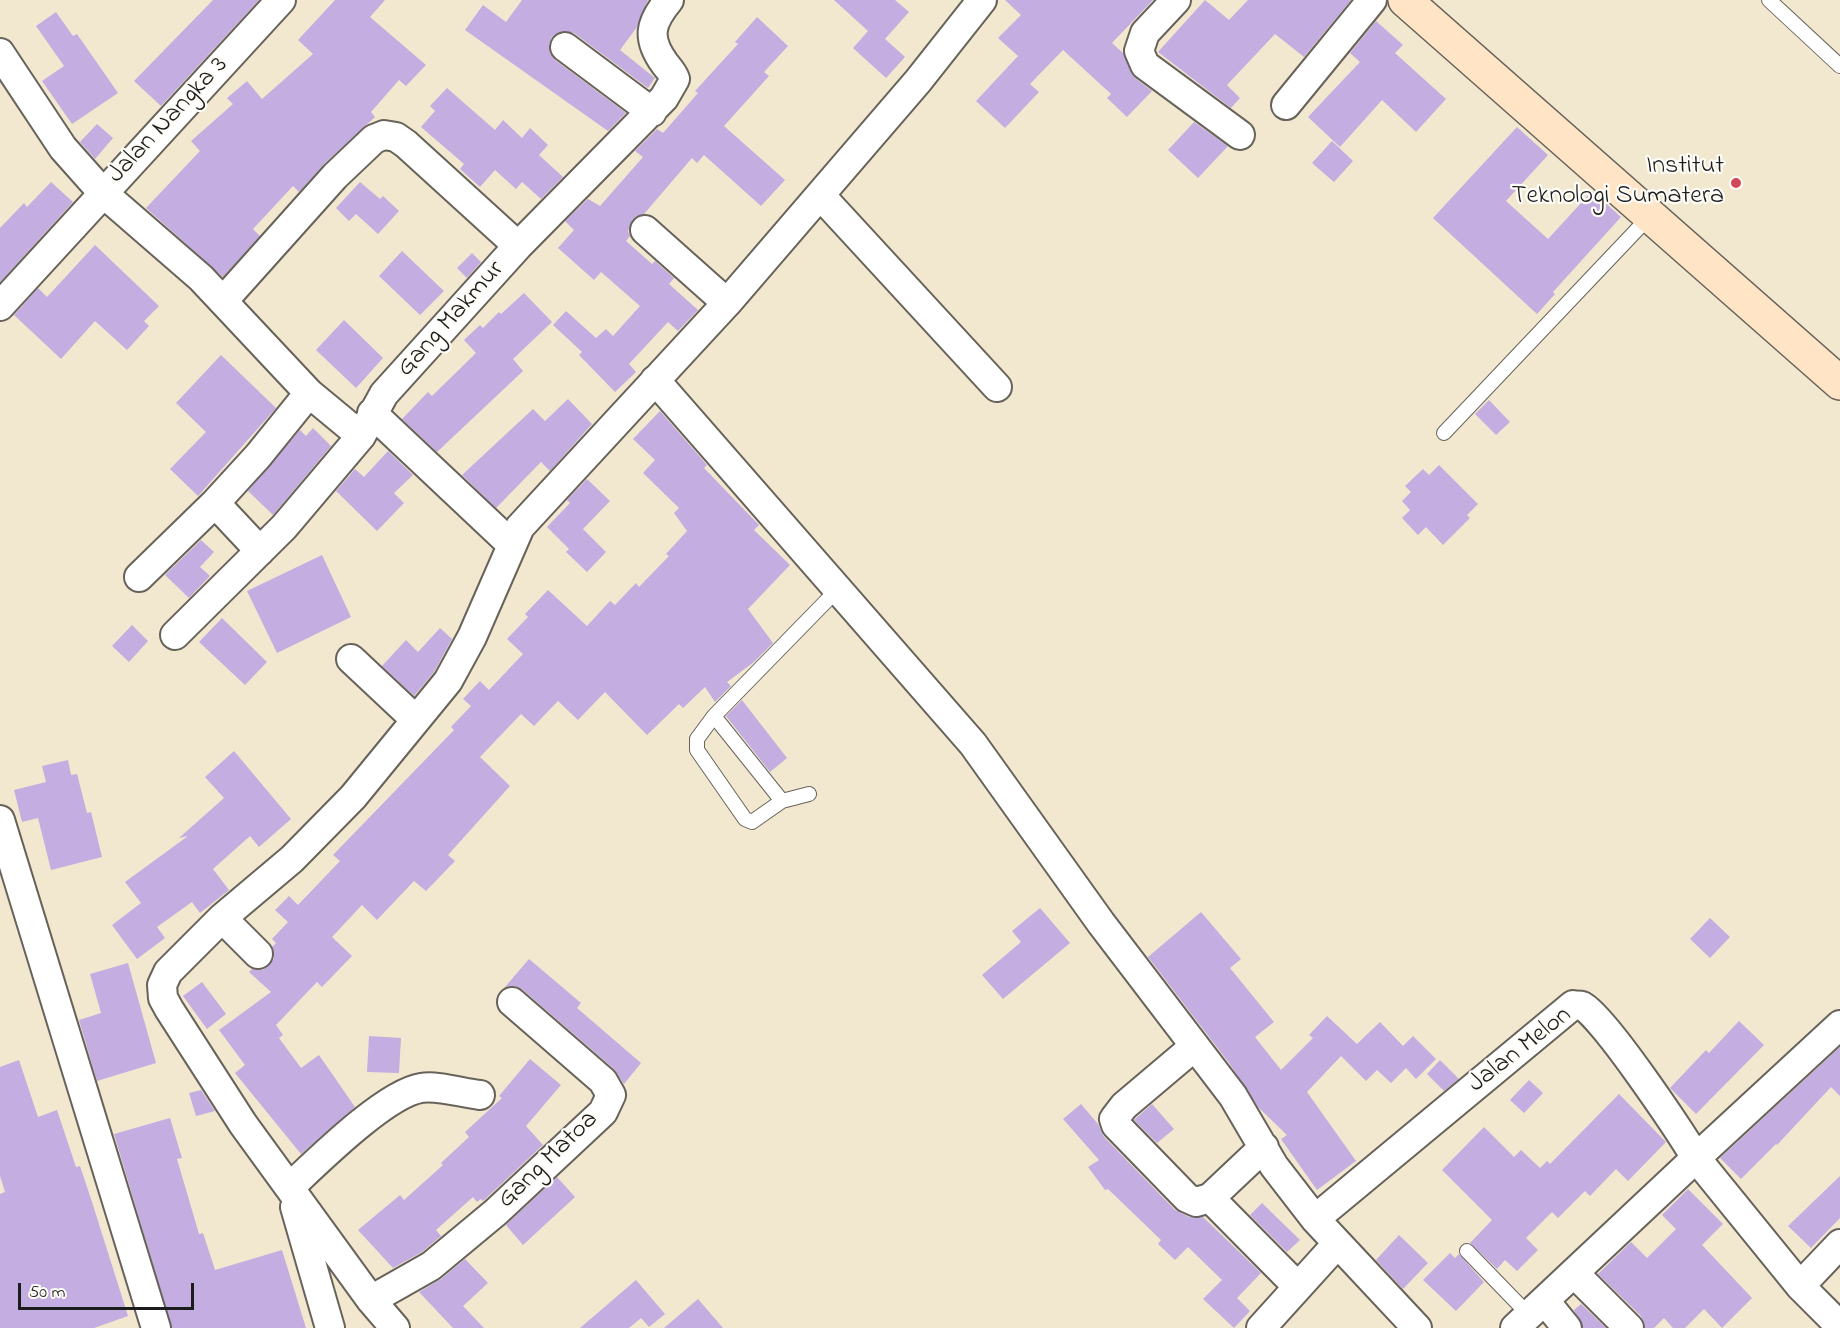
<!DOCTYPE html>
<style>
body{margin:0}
#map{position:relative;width:1840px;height:1328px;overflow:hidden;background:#f2e8cf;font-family:"Indie Flower",sans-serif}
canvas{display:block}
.scale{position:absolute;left:18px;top:1283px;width:176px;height:27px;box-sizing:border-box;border:3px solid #1c1c1c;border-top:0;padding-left:8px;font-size:18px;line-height:21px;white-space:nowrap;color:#1c1c1c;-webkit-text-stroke:4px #fdfcf7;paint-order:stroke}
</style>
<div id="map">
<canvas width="1840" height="1328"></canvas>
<div class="scale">50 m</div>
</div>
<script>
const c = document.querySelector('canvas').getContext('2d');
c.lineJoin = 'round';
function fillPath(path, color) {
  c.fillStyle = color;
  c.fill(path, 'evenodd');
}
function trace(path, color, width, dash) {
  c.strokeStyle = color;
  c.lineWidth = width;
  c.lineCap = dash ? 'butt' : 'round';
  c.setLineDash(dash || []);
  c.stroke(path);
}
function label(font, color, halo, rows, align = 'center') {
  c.font = font + ' "Indie Flower",sans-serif';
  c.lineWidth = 4.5;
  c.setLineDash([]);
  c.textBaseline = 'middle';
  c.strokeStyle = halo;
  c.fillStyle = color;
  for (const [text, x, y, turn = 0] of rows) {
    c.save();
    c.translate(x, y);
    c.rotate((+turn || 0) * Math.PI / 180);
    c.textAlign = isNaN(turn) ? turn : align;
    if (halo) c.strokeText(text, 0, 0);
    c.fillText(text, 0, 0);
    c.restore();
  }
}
fillPath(new Path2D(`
 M213,0H259L161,106L134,81Z
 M335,0H385L370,17L426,65L406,86L399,80L371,112L375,117L324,164L299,192L293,186L253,229L260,236L223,277L146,208L200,151L191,141L233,104L227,98L247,81L262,99L313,54L298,40Z
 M522,0H648L637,27L620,50L655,78L648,88L574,33L559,32L552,37L549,44L550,53L555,60L626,113L608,131L465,30L483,5L506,22Z
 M834,0H895L909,12L885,39L905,57L886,78L853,48L868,31Z
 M1005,0H1153L1112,43L1124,54L1135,78L1152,91L1127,117L1107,98L1111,94L1063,50L1030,84L1039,92L1005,128L976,101L1018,56L998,38L1021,15Z
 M1205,0L1229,20L1248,0H1351L1304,57L1275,34L1227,85L1240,98L1231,108L1158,52Z
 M56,12L73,36L77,34L118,93L72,124L42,81L64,66L36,26Z
 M757,17L788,46L764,72L769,76L724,126L785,180L761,206L704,155L697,163L692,158L644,214L632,220L628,231L630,236L626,241L652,264L655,261L674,278L669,284L698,310L678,331L668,322L629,364L636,372L615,392L579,355L582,352L553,325L566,311L596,338L606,329L613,336L640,306L601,272L594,280L558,248L574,230L565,221L588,199L600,206L643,157L635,151L657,129L663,133L698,93L695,91L738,44L735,42Z
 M1376,21L1403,45L1395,53L1446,99L1416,132L1382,100L1340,147L1308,117L1360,62L1350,53Z
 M447,88L495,130L503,120L522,138L530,128L548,145L539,155L563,177L541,199L522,182L516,189L495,170L480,187L460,169L464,164L421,127L435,111L430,106Z
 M1194,122L1228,146L1198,178L1168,150Z
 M97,124L113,138L95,159L80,142Z
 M1517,127L1548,155L1506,201L1548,239L1592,191L1621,217L1553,292L1555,294L1537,314L1433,218Z
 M1332,141L1353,161L1334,182L1312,163Z
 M51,182L73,202L0,282V228L24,203L27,207Z
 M360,182L380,199L383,196L399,211L378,234L356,214L349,221L336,208Z
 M95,245L159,306L144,321L149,326L127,350L95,321L61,359L14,315L38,288L47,297Z
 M402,251L444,291L420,315L379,276Z
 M472,253L481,262L467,278L457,268Z
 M524,293L552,322L513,359L523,371L437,452L402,419L428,392L432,396L476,353L464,340L480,325L483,328L499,312L501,314Z
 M344,320L383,358L356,388L316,350Z
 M221,355L276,408L198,496L170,469L206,432L176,403Z
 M568,399L592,424L550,471L541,462L496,508L462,475L533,409L545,421Z
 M1489,400L1510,422L1496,435L1475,414Z
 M660,411L707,465L704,468L759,525L754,530L790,565L748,609L773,643L754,662L727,682L731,686L715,702L705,687L683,708L679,704L647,735L605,692L578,720L558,701L534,726L521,714L480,757L510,786L448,855L455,861L426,891L414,881L377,920L362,905L332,937L352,956L322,987L317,982L276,1025L283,1035L279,1038L301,1068L319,1055L355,1107L301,1154L235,1073L245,1065L219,1030L271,992L249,972L252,969L263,970L274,959L272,947L276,943L272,939L288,922L275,910L289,896L298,905L340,861L333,855L454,730L451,727L471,706L463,699L480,681L489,690L523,654L507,639L528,617L525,614L548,590L587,626L610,601L615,605L636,583L639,587L669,556L666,554L687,531L674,513L679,508L643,473L655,460L633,439Z
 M313,428L331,446L273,515L248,491L300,430L306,436Z
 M388,451L413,475L394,493L404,503L377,531L336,491L355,469L364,477Z
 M1439,465L1478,504L1467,515L1470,518L1443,545L1426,527L1418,535L1402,518L1410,510L1402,501L1411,492L1405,486L1423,469L1429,475Z
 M587,479L610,501L583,529L606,552L587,572L566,552L569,549L547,527L570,503L567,500Z
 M201,540L214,552L200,567L210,576L189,598L165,575Z
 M322,555L351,617L277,653L247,591Z
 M222,618L267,662L245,685L199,642Z
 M132,625L148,641L129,662L112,646Z
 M440,628L452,639L434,672L414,696L382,666L406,640L418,652Z
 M742,700L787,758L770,772L726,716Z
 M234,751L291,819L259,847L250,836L213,869L229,890L200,913L192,902L157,927L165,938L137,959L112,925L141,903L125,882L188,836L179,838L224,798L205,777Z
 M68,760L71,775L77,774L87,813L91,812L102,857L51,870L38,818L22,822L14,790L46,782L42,766Z
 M1040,908L1070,943L1003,999L982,975L1021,942L1012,931Z
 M1201,912L1241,959L1230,968L1274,1022L1255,1037L1281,1070L1313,1038L1309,1035L1327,1016L1357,1044L1380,1022L1403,1046L1413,1036L1436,1059L1416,1079L1406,1068L1391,1083L1377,1070L1366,1081L1341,1056L1307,1092L1356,1161L1317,1190L1281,1139L1287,1135L1259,1108L1229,1063L1148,957Z
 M1710,918L1730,937L1710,958L1690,939Z
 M529,959L581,1003L577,1008L641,1063L624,1084L614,1069L523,990L515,986L505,987Z
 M128,963L156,1063L97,1081L79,1020L101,1013L90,974Z
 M202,982L226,1014L207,1029L183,996Z
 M1739,1021L1764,1045L1696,1114L1670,1088L1706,1050L1709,1053Z
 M369,1036L401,1038L399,1073L367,1072Z
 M1840,1047V1096L1831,1087L1777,1145L1776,1144L1741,1179L1720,1158Z
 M530,1059L561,1085L526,1126L543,1145L483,1201L481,1199L477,1202L473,1197L436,1230L441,1236L422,1252L393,1268L358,1230L400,1195L404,1200L443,1165L441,1163L469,1137L465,1132L502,1098L499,1096Z
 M19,1060L38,1117L57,1110L76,1167L80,1166L92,1202L128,1316L94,1328H0V1194L5,1192L0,1176V1067Z
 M1440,1060L1459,1079L1444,1091L1427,1074Z
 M1529,1080L1543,1093L1524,1113L1510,1100Z
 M201,1090L215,1111L196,1116L189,1093Z
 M1619,1094L1666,1142L1628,1181L1616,1169L1590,1196L1585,1191L1558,1218L1552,1212L1526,1238L1538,1250L1517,1271L1505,1260L1497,1269L1470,1243L1492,1220L1442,1170L1484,1127L1514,1157L1521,1150L1540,1168L1547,1161L1550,1164Z
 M1081,1104L1098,1124L1104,1137L1175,1210L1189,1217H1203L1261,1273L1237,1298L1250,1311L1234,1328L1203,1299L1222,1280L1188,1247L1175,1260L1158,1244L1161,1240L1108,1189L1105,1190L1088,1167L1099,1160L1063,1119Z
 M1152,1104L1174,1129L1157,1143L1134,1120Z
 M170,1118L182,1158L177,1159L199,1234L203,1233L215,1270L282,1250L306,1328H172L114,1134Z
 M1840,1176V1218L1811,1248L1788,1226Z
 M557,1177L575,1197L523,1245L506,1225Z
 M1688,1189L1723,1224L1702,1245L1752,1298L1722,1328L1704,1309L1685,1328H1673L1664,1318L1654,1328H1645L1641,1316L1598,1274L1631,1242L1647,1258L1676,1229L1662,1215Z
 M1262,1203L1300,1240L1287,1252L1250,1215Z
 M1399,1235L1428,1263L1403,1289L1376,1260Z
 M1450,1253L1455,1258L1459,1254L1484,1282L1456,1311L1423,1280Z
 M465,1259L488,1283L463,1306L484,1328H453L419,1292L441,1279Z
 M636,1280L665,1314L649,1327L641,1318L629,1328H580Z
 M698,1299L723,1328H664Z
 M1581,1304L1606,1328H1583L1574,1310Z`), '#c3ade1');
const lane = new Path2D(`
 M1769,0L1840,66
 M1444,433L1650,216
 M714,716L697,739V750L745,819L752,822L782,801L809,794
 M782,801L714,716L839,588
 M1467,1251L1529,1315`);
const street = new Path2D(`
 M1176,0L1145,33L1139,51L1145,65L1240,135
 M565,47L652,112
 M0,53L63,148L103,193L201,278L309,393L361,436
 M1286,105L1372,0
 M821,196L997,387
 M645,230L727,303
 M223,301L335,176L374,139L384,135L396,137L406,144L518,246
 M0,306L281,0
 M655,380L973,744L1101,923L1233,1096L1274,1166L1315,1219L1417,1328
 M372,413L511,544
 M215,503L260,551
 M139,577L215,503L258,456L309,393
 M175,635L284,527L361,436L384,394L518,246L664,98L675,79C673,73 669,69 665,64C646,38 650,23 669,0
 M351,659L416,720
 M0,820L156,1328
 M222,918L258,954
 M1195,1046L1124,1106L1114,1119L1116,1125L1187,1198L1196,1202L1210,1198L1264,1147
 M290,1187C318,1161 385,1094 421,1088C438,1085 462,1093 480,1095
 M1210,1198L1298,1287
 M295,1207L330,1328
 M1315,1219L1573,1005C1576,1006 1579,1005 1582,1006C1602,1014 1681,1133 1696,1158L1840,1025
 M1574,1273L1629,1328
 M1800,1286L1840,1244
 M371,1300L431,1266L496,1212L603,1112L611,1095L603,1081L512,1002
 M1545,1301L1567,1328
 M395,1328L371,1300L243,1124L169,1009L163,998L162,985L168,972L222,918L292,859L353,797L448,681L472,637L520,527L727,303L918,81L982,0
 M1261,1328L1337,1244
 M1515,1328L1696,1158L1800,1286L1840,1326`);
const secondary = new Path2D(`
 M1405,0L1840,383`);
trace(lane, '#67635b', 16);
trace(street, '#67635b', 32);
trace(secondary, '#67635b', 36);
trace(lane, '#fff', 14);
trace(street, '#fff', 28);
trace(secondary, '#ffe4c6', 33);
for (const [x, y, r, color] of [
 [1736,183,6,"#d1495b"]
]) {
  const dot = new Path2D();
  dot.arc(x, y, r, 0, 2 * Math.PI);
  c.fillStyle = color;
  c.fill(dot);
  trace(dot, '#fdfcf7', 2);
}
label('26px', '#1c1c1c', '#fdfcf7', [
 ["Jalan Nangka 3",169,121,-47],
 ["Gang Makmur",452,320,-48],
 ["Jalan Melon",1521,1051,-38],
 ["Gang Matoa",549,1161,-44]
]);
label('26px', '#1c1c1c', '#fdfcf7', [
 ["Institut",1724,168],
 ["Teknologi Sumatera",1724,198]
], 'right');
</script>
